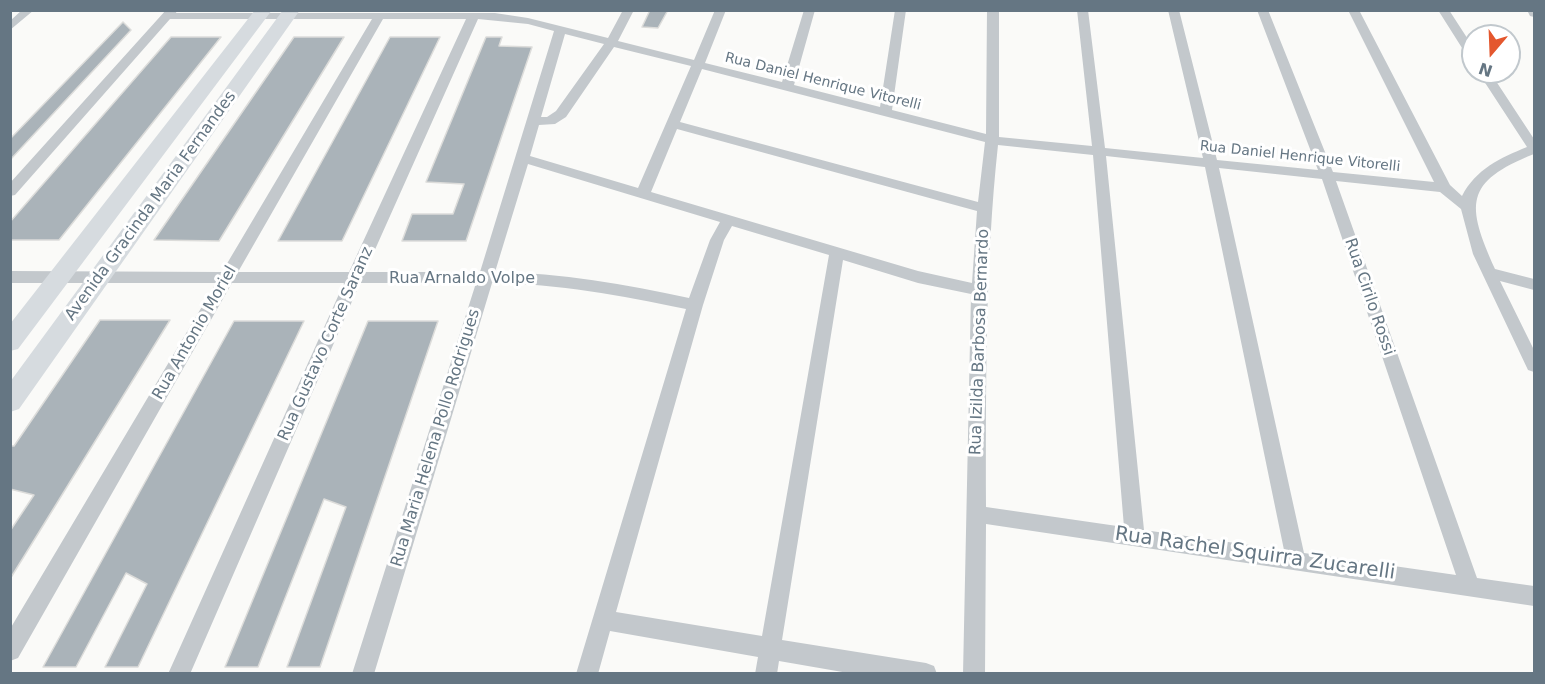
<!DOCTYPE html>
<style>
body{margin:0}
#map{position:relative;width:1545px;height:684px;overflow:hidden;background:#fafaf8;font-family:"DejaVu Sans",sans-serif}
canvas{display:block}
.frame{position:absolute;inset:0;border:12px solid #657683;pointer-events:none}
.north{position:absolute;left:1461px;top:24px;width:60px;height:60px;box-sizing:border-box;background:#fff;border:2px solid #c1c8cd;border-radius:50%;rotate:199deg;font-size:16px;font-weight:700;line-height:24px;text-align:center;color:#657683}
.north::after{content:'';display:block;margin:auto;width:21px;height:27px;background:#e4572e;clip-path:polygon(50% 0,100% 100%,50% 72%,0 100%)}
</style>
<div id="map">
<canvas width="1545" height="684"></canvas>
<div class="frame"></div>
<div class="north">N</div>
</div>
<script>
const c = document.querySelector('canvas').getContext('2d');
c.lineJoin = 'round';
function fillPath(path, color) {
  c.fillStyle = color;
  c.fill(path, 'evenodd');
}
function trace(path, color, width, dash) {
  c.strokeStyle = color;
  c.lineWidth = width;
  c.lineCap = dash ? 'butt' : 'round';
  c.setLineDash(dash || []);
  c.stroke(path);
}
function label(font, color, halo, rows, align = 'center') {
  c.font = font + ' "DejaVu Sans",sans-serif';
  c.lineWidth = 6;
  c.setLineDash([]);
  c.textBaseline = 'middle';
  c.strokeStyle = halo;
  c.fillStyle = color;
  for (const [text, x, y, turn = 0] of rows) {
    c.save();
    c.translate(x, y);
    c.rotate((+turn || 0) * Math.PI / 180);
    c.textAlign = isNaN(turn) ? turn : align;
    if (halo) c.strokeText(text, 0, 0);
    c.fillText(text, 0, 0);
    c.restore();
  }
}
const building = new Path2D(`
 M650,10H668L658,28L642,27Z
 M123,22L131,30L10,160V139Z
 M171,37H221L59,240H10V222Z
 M294,37H344L219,241L154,240Z
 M390,37H440L342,241H278Z
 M486,37H502L499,46L532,47L466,241H402L412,214H453L464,184L426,182Z
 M100,320H170L10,579V531L34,495L10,489V446H14Z
 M234,321H304L138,667H105L147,584L126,573L76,667H43Z
 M368,321H438L320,667H287L346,507L324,499L258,667H225Z`);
fillPath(building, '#aab3b9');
trace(building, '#dcdcda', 1.5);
fillPath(new Path2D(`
 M22,10H34L10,30V21Z
 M166,10H177L176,13H495L528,18L608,38L623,10H634L618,41L694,60L715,10H726L705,63L782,82L804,10H815L794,85L880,107L895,10H906L892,110L986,134L987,10H999V137L1092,146L1077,10H1088L1105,148L1203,158L1168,10H1179L1217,160L1318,170L1257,10H1268L1333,172L1434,182L1348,10H1359L1450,185L1462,196C1476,169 1500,158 1527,147L1478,72H1490L1534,139V154C1464,182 1466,204 1495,269L1534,279V290L1500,281L1534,350V372L1528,370L1473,254L1461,209L1440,192L1336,181L1477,578L1534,586V606L986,524L985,674H963L971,294L918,283L843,260L782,640L926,663L934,666L937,674H854L779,661L777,674H755L758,657L610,631L598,674H576L686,309C619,295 560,284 492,283L374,674H352L476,283H360L190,674H168L344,283H232L18,658L10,661V629L216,283H10V271L222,272L372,19H170L15,195L10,196V183ZM383,19H466L349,272H238ZM478,19L528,24L554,31L480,272H365ZM565,34L604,44L556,111L547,117H541ZM614,47L691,66L638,188L530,156L539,125L555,124L566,117ZM702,69L985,142L978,202L680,122ZM677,129L977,211L972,283L918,271L651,192ZM998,145L1093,155L1124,527L986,507C986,386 985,265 998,145ZM1106,156L1205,167L1284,550L1144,530ZM528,164L720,222L710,240L689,298C625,284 562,273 495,272ZM1219,168L1322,179L1456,575L1304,553ZM732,226L829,255L762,636L616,612L703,305L724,240Z
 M1438,10H1449L1473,47V60L1469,59Z
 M1527,10H1534V17L1530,16Z`), '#c3c8cc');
fillPath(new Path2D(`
 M255,10H272L18,349L10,351V324Z
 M283,10H300L19,409L10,412V382Z`), '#d6dbdf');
label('14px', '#657683', '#fff', [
 ["Rua Daniel Henrique Vitorelli",823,82,14],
 ["Rua Daniel Henrique Vitorelli",1300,157,6]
]);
label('16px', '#657683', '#fff', [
 ["Avenida Gracinda Maria Fernandes",151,206,-54],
 ["Rua Arnaldo Volpe",462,279],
 ["Rua Cirilo Rossi",1369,297,71],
 ["Rua Antonio Moriel",195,333,-60],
 ["Rua Izilda Barbosa Bernardo",980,342,-88],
 ["Rua Gustavo Corte Saranz",326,344,-66],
 ["Rua Maria Helena Pollo Rodrigues",436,438,-73]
]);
label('20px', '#657683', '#fff', [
 ["Rua Rachel Squirra Zucarelli",1255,554,8]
]);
</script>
